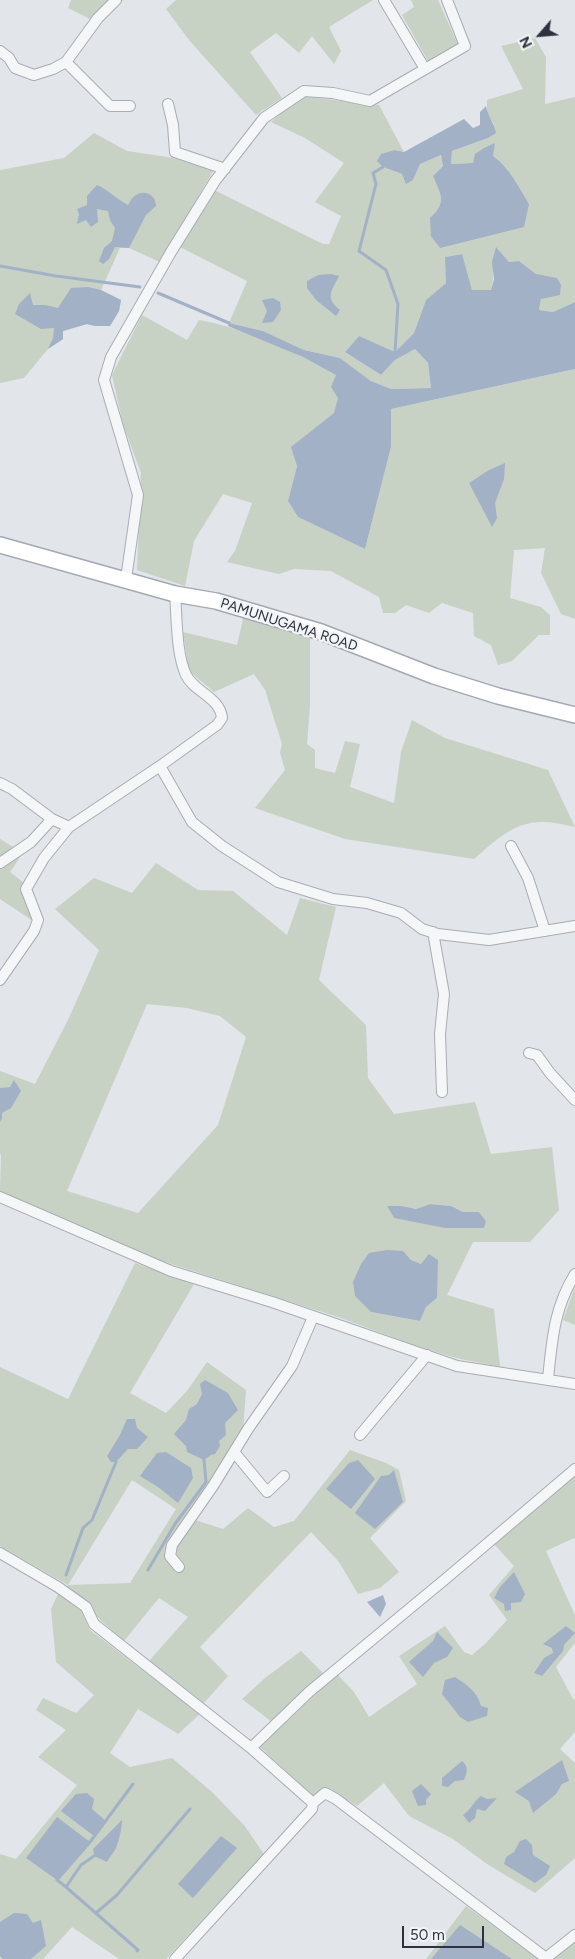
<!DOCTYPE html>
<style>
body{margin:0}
#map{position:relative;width:575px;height:1959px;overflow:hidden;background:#e2e5e9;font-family:Figtree,sans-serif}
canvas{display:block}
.north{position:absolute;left:515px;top:10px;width:50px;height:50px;-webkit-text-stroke:4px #f2f4f7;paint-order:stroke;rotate:243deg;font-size:14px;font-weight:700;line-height:20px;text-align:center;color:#2c323f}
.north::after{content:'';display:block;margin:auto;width:18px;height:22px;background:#2c323f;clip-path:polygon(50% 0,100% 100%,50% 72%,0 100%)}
.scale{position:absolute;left:402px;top:1926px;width:82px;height:22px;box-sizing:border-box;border:2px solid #2c323f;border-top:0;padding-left:6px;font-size:15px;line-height:18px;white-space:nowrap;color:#2c323f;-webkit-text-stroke:4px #f2f4f7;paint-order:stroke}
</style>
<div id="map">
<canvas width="575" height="1959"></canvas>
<div class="north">N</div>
<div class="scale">50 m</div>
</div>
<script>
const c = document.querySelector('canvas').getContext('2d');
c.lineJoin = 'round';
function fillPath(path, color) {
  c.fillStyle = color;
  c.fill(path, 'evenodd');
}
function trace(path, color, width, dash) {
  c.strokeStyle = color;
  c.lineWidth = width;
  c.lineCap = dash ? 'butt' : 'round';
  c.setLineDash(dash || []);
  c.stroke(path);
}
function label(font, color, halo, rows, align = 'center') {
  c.font = font + ' Figtree,sans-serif';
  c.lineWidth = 4.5;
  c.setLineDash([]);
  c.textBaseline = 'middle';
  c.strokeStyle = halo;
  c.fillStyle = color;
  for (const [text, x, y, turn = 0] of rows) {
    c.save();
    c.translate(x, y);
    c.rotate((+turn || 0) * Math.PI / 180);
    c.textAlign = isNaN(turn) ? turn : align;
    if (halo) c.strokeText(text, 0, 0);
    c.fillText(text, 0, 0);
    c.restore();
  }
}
fillPath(new Path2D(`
 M71,0H124L90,19L68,8Z
 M176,0H373L329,27L341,51L334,64L312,36L299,53L276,33L250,52L282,98L256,115L189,40L166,9Z
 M411,0H438L458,45L428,61L402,15L414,7Z
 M535,38L546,57L545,104L575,97V302L553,312L539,310L541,299L536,274L519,261L509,262L497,248C490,263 496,274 491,290H472L461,254L446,257V283L426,300L414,333L395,352L359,336L345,352L381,375L395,360L415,349L428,363L431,388L391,389L371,381L340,358L304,350L263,331L229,323L247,281L180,247L214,190L323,244H329L341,216L315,202L344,163L305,138L271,122L300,96L379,105L404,152L395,150L383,167L402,174L413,180L420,164L441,155L443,166L433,176C441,196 447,202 430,218L529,204C519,187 509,167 493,156L473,163L451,164L452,151L488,138L494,124L487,116V100L523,89L501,46Z
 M94,133L127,151L174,158L213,171L160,262L129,248H120L101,290L121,300L119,311L110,326H95L87,324L63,331V339L48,349L24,378L0,383V170L64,158Z
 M142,315L187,340L199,320C248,329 293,351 336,374L338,398L335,413L292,447L297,466L288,501L298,517L365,549L391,447V409L575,369V619L561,614L541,573L545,548L514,550L510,598L541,607L550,615V635H539L512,661L498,665L491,645L474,636L473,613L442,603L429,613L406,605L395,613H383L379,597L331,571L294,569L279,574L227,562L235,551L252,503L223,494L194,541L185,586L137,570L141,473L123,424L112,375Z
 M244,615L310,635V706L307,744L315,750V768L335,773L345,741L360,744L350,787L394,803L401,752L412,720L445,738L548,770L575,827C565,825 554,822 544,822C514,821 495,841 474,859L345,839L255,808L285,770L280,753L282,744L265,690L254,674L214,692L189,671L183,632L237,645Z
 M0,839L23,853L10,872L24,883L33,921L0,899Z
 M156,863L198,890L233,891L287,935L300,898L336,907L319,980L366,1025L368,1078L394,1114L475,1102L491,1154L552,1147L559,1210L530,1242H473L447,1295L494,1309L500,1367L456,1358L414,1345L338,1317L162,1261L0,1191L1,1155L0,1154V1071L35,1084L68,1020L99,950L55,909L94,878L132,893ZM147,1004L187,1008L220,1016L246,1037L218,1125L138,1213L67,1191ZM430,1204L451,1206L463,1212H479L486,1221L484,1228L450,1227L394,1218L387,1206H402L416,1209ZM402,1251L411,1260L421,1264L437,1298L426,1307L420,1321L371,1312Z
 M135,1263L194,1284L130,1393L166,1413L187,1391L207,1362L246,1390L243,1430L186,1517L223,1529L248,1508L274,1527L294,1521L350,1450L386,1463L399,1470L406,1501L370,1538L399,1572L380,1588L358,1594L339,1562L311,1532L200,1647L228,1676L204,1703L149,1661L188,1617L159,1598L124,1641L96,1616L91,1603L66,1589L68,1585L0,1546V1367L68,1399ZM132,1480L176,1509L130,1583L68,1585Z
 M575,1287V1325L563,1320Z
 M575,1471V1539L574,1538L546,1551L575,1615V1643L556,1667L573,1699L575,1700V1732L560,1749L575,1763V1858L535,1893L487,1864L453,1839L409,1816L384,1783L357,1806L332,1791L322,1788L313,1796L260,1747L337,1674L354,1692L369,1717L417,1684L399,1656L445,1626L464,1652L472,1655L486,1643L507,1620L489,1595L514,1566L494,1544Z
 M58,1594L82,1612L90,1630L200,1714L178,1734L138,1709L110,1753L130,1767L172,1758L212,1792L244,1825L264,1854L166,1959H119L72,1927L43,1959H0V1854L16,1859L77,1785L38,1757L66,1730L36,1710L43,1698L76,1713L94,1695L56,1662L51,1609Z
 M301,1651L325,1675L272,1722L242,1699L265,1678Z
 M466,1906L539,1959H426Z
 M575,1939V1959H549Z`), '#c7d2c4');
fillPath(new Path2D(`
 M486,106C488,117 494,123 496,133L488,138L452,151L451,164L473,163L475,154L484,148L495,143L493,156C509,167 519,187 529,204L524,227L440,248L431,236L430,218C447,202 441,196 433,176L443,166L441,155L420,164L413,180L406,184L402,174L383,167L377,161L381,154L395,150L404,152L464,119L473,128L480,125V112Z
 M97,185C109,190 116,199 128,205C130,202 132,197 136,195C145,189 156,195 156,206L146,215L129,248L115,247L109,259L103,264L99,261L104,248L112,241L115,228L110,220L108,211L97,209L98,222L91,227L86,220L77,224L79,214L77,209L87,205V196Z
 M496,247L509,262L519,261L536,274L557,278L561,285L560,295L541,299L539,310L553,312L575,302V369L391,409V447L365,549L298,517L288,501L297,466L291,447L334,413L338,398L331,387L336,375L303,357L228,326L229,323L263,331L304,350L340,358L371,381L391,389L431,388L428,363L415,349L395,360L381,375L345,352L359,336L395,352L414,333L426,300L446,283L445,257L462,254L472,290H491L494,279L492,262Z
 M331,274L339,276C331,292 325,298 340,310L336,316L316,300L307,288V281L318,275Z
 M88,287L101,290L121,300L119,311L110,326H95L87,324L63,331V339L48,349L53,338L54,328L41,329L15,314L19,304L30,293L33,305H45L58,308L71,288Z
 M273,298L280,302L281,310L273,322L262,323L267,311L262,300Z
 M505,463L504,479L495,503L497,518L492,527L469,483L489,470Z
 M14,1080L21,1091L11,1108L2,1113V1118L0,1122V1088L10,1087Z
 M430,1204L451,1206L463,1212H479L486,1221L484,1228H445L394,1218L387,1206H402L416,1209Z
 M387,1250L403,1251L411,1260L421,1264L429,1254L438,1260L437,1298L426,1307L420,1321L371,1312L355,1296L353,1282L361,1264L369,1253Z
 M205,1380L228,1393L238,1410L225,1423L226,1435L219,1441L220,1446L215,1454L211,1455L204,1460L187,1452L186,1446L174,1434L186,1420L189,1409L197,1404L202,1394L200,1384Z
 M127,1419H135L137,1428L148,1437L137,1449H128L116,1462H111L107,1456L120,1435Z
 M166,1452L191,1468L193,1478L178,1503L158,1487L140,1476L157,1453Z
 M358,1460L375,1479L351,1509L326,1489L349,1463Z
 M394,1470L403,1502L375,1529L355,1513L381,1476L389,1475Z
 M514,1572L525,1594L521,1602L511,1603V1610L505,1611L504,1604L494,1598L500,1587Z
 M383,1595L386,1604L380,1617L367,1602Z
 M566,1626L575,1633L564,1645L563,1651L542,1676L534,1673L544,1658L553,1653L552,1648L543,1644Z
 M437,1632L453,1648L447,1657L434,1663L423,1677L409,1662L433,1641Z
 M455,1677C467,1685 477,1691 481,1706L488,1708L487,1716L468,1722L460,1717L442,1694L445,1680Z
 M562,1760L569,1781L562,1784L556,1794L533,1813L529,1801L515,1792Z
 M462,1761C469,1767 467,1772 464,1780L455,1781L448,1787L442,1786V1778Z
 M421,1784L431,1794L426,1800V1805L418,1806L412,1791Z
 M87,1793L94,1799L92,1809L106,1821L94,1836L61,1811L76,1794Z
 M481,1796L487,1799L497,1798L485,1811L477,1809L475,1818L469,1823L463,1815C471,1810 473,1802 481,1796Z
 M57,1817L90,1842L57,1880L26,1858Z
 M122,1820C122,1827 119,1841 116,1848C114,1853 109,1857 107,1862L94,1856L93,1849Z
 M221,1836L237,1848L193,1898L178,1884Z
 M526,1839L532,1845L533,1855L550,1866L546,1875L535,1883L504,1864L506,1857L514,1852L520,1841Z
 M14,1913L27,1914L33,1923L41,1920L46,1946L31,1959H3L0,1956V1922Z
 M460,1925L512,1959H431Z`), '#a2b1c5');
trace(new Path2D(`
 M383,167L373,173L376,184L359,251L386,270L398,304L395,352
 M0,266L56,276L140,287
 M158,293L229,323
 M148,1570L175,1524L206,1482L204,1460
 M66,1575L83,1528L92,1520L116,1462
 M94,1856L81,1865L66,1887L138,1950L137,1951
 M66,1887L57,1880L90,1842L133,1784
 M96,1913L117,1895L190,1809`), '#a2b1c5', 3);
const minor = new Path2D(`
 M384,0L425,69
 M0,51L9,58L15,68L34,75L53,69L66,62L98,18L116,0
 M66,62L110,106H130
 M168,104L173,125L175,152L225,169
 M126,579L138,495L104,380L111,357L171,252L215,181L264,118L304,91L333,93L370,101L465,46L447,0
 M160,766L192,822L222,846L278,882L333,899L367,903L401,913L422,929L438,934L489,940L575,926
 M0,783L12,789L52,819
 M511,846L528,878L545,931
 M0,863L31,842L52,819L69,827
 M433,932L444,994L440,1034L442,1092
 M0,980L34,931L38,920L26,889L44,858L69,827L160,766L217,725L222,718C220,697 194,692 186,675C176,653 177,618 175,594
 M529,1053L537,1055L550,1073L575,1100
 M0,1197L171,1271L272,1302L457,1366L575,1384
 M548,1379C552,1340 554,1308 575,1274
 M360,1435L427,1355
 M234,1452L267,1492L284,1476
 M0,1553L58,1587L86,1607L94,1624L251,1748L313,1803
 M179,1567L170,1556L172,1545L213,1486L248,1429L292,1366L313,1317
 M251,1748L309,1692L449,1576L575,1469
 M175,1959L312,1809L313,1803L325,1793L336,1799L546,1958L575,1935`);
const primary = new Path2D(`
 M0,545L175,594L216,601L321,632L434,676L498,696L575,715`);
trace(minor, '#a8acb3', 12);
trace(primary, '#a3a9b3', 18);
trace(minor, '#f5f6f8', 10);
trace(primary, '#fff', 15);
label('14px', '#2c323f', '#f2f4f7', [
 ["PAMUNUGAMA ROAD",289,625,18]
]);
</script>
